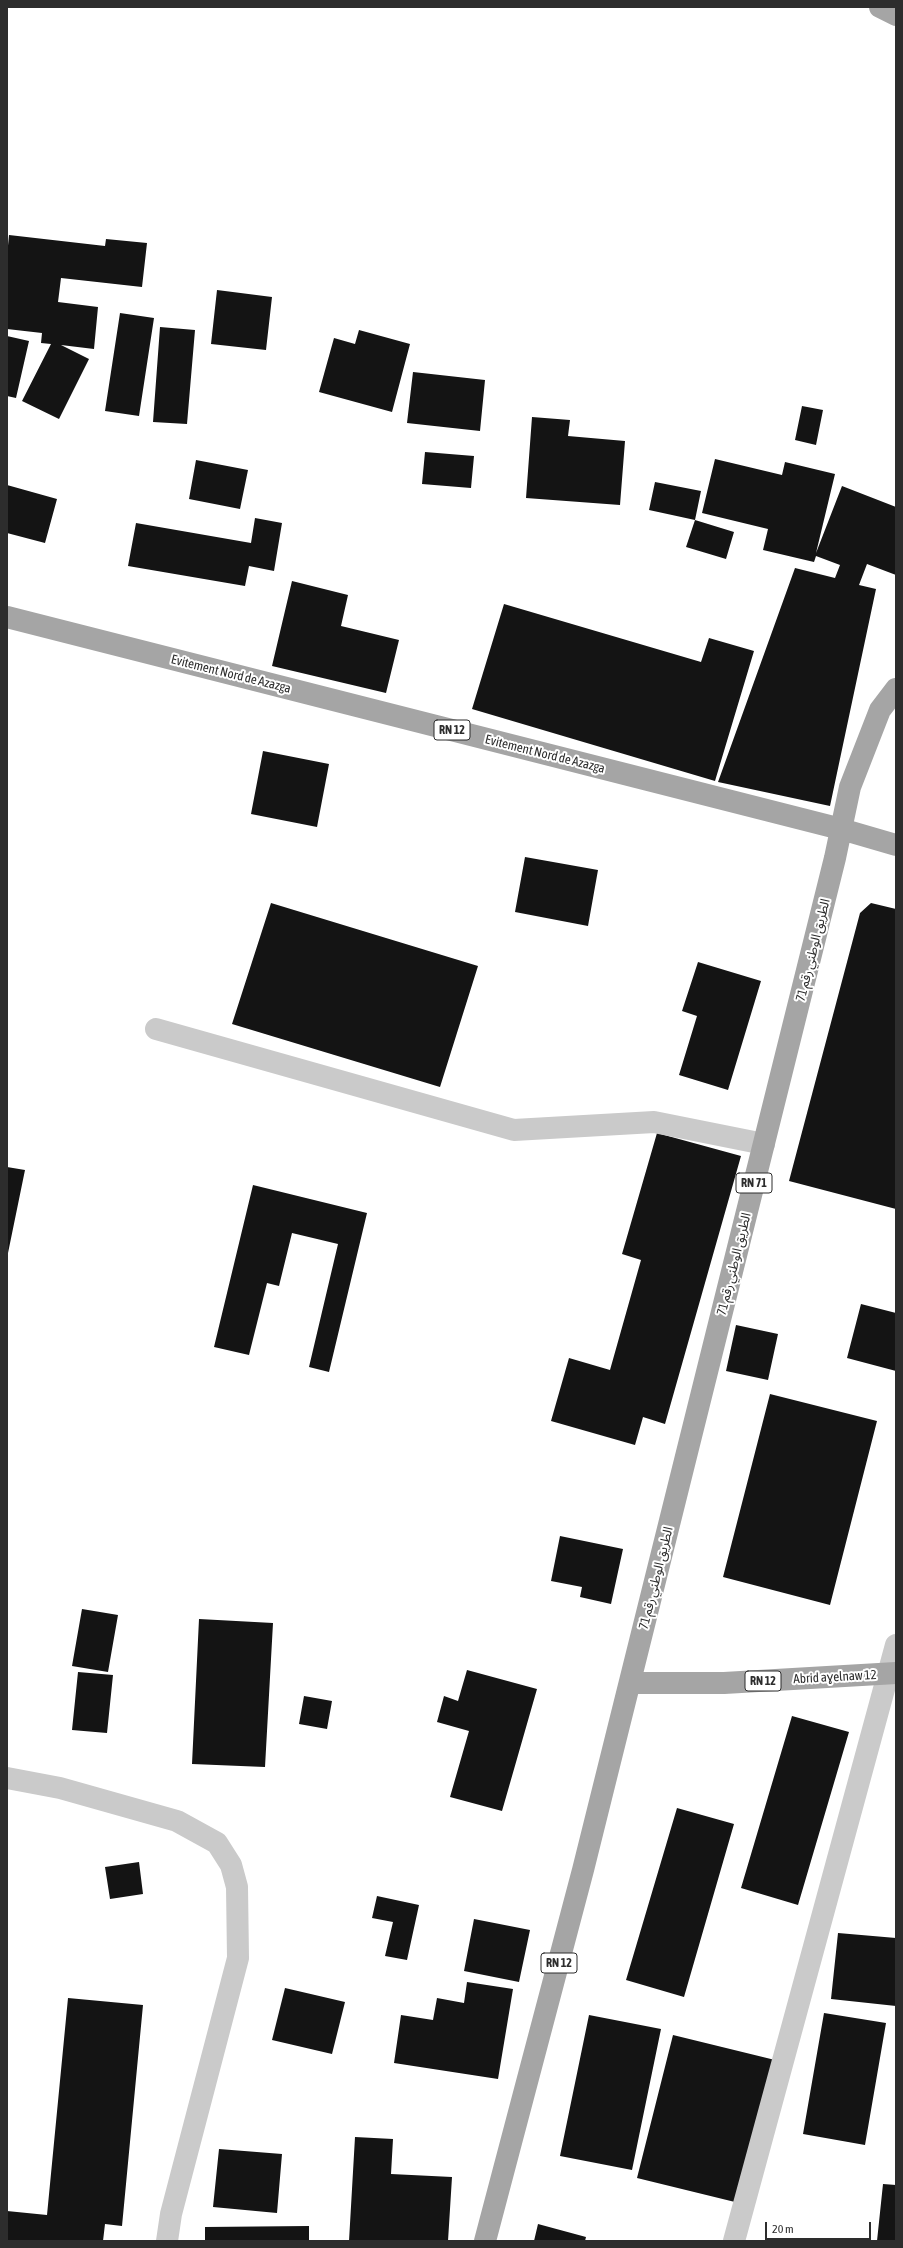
<!DOCTYPE html>
<meta charset="utf-8">
<style>
body{margin:0}
#map{position:relative;width:903px;height:2248px;overflow:hidden;background:#fff;font-family:"Asap Condensed",sans-serif}
canvas{display:block}
.frame{position:absolute;inset:0;border:8px solid #2d2d2d;pointer-events:none}
.scale{position:absolute;left:765px;top:2222px;width:106px;height:18px;box-sizing:border-box;border:2px solid #2d2d2d;border-top:0;padding-left:5px;font-size:12px;line-height:14px;white-space:nowrap;color:#2d2d2d;-webkit-text-stroke:3px #fff;paint-order:stroke}
</style>
<div id="map">
<canvas width="903" height="2248"></canvas>
<div class="frame"></div>
<div class="scale">20 m</div>
</div>
<script>
const c = document.querySelector('canvas').getContext('2d');
c.lineJoin = 'round';
function fillPath(path, color) {
  c.fillStyle = color;
  c.fill(path, 'evenodd');
}
function trace(path, color, width, dash) {
  c.strokeStyle = color;
  c.lineWidth = width;
  c.lineCap = dash ? 'butt' : 'round';
  c.setLineDash(dash || []);
  c.stroke(path);
}
function label(font, color, halo, rows, align = 'center') {
  c.font = font + ' "Asap Condensed","Noto Sans Arabic",sans-serif';
  c.lineWidth = 4;
  c.setLineDash([]);
  c.textBaseline = 'middle';
  c.strokeStyle = halo;
  c.fillStyle = color;
  for (const [text, x, y, turn = 0] of rows) {
    c.save();
    c.translate(x, y);
    c.rotate((+turn || 0) * Math.PI / 180);
    c.textAlign = isNaN(turn) ? turn : align;
    if (halo) c.strokeText(text, 0, 0);
    c.fillText(text, 0, 0);
    c.restore();
  }
}
fillPath(new Path2D(`
 M9,235L105,246L106,239L147,243L142,287L61,278L58,302L98,307L94,349L61,345L89,359L59,419L22,401L51,344L41,343L42,333L7,329V256Z
 M217,290L272,297L266,350L211,344Z
 M120,313L154,318L139,416L105,411Z
 M160,327L195,330L187,424L153,422Z
 M359,330L410,344L392,412L319,392L334,338L355,344Z
 M7,336L29,341L16,398L7,396Z
 M413,372L485,380L480,431L407,423Z
 M802,406L823,410L816,445L795,440Z
 M532,417L570,420L568,436L625,441L620,505L526,498Z
 M425,452L474,456L471,488L422,484Z
 M715,459L782,475L785,462L835,474L816,553L842,486L896,507V575L867,564L859,585L876,589L830,806L718,782L795,568L835,578L840,565L816,556L814,562L763,550L768,529L702,513Z
 M196,460L248,470L240,509L189,499Z
 M655,482L701,491L695,520L649,510Z
 M7,485L57,499L45,543L7,533Z
 M255,518L282,523L274,571L249,566L245,586L128,566L136,523L251,543Z
 M695,520L734,532L726,559L686,547Z
 M292,581L348,595L341,626L399,640L386,693L272,666Z
 M504,604L701,662L709,638L754,651L715,781L472,709Z
 M263,751L329,764L317,827L251,814Z
 M525,857L598,870L588,926L515,912Z
 M271,903L478,966L440,1087L232,1024Z
 M871,903L896,909V1209L789,1181L860,913Z
 M698,962L761,981L728,1090L679,1075L697,1016L682,1011Z
 M657,1133L741,1156L665,1424L643,1417L635,1445L551,1421L569,1358L610,1370L641,1260L622,1254Z
 M7,1167L25,1170L8,1253H7Z
 M253,1185L367,1213L329,1372L309,1367L338,1244L292,1233L279,1286L267,1283L249,1355L214,1347Z
 M861,1304L896,1313V1371L847,1358Z
 M736,1325L778,1334L768,1380L726,1371Z
 M770,1394L877,1421L830,1605L723,1577Z
 M560,1536L623,1549L611,1604L580,1597L582,1587L551,1581Z
 M82,1609L118,1615L108,1672L72,1666Z
 M199,1619L273,1623L265,1767L192,1764Z
 M467,1670L537,1689L502,1811L450,1797L469,1731L437,1722L444,1696L458,1701Z
 M78,1672L113,1675L107,1733L72,1730Z
 M304,1696L332,1701L327,1729L299,1724Z
 M792,1716L849,1732L798,1905L741,1888Z
 M677,1808L734,1824L684,1997L626,1980Z
 M139,1862L143,1894L110,1899L105,1867Z
 M377,1896L419,1905L407,1960L385,1956L393,1922L372,1918Z
 M474,1919L530,1930L519,1982L464,1971Z
 M838,1933L896,1938V2006L831,1999Z
 M467,1982L513,1989L498,2079L394,2063L401,2015L433,2020L437,1998L464,2003Z
 M285,1988L345,2002L332,2054L272,2040Z
 M68,1998L143,2005L122,2226L105,2224L103,2241H7V2211L47,2215Z
 M824,2013L886,2023L865,2145L803,2134Z
 M589,2015L661,2029L632,2170L560,2156Z
 M673,2035L775,2060L739,2203L637,2178Z
 M355,2137L393,2139L391,2174L452,2177L448,2241H349Z
 M219,2149L282,2154L277,2213L213,2207Z
 M883,2184L896,2185V2241H877Z
 M538,2224L586,2237L585,2241H534Z
 M309,2226V2241H205V2227Z`), '#141414');
trace(new Path2D(`
 M156,1029L514,1130L654,1122L764,1144
 M7,1778L60,1788L177,1821L217,1843L231,1865L237,1887L238,1958L171,2214L167,2241
 M734,2241L896,1645`), '#cacaca', 22);
trace(new Path2D(`
 M880,7L896,15
 M7,617L841,829L896,845
 M630,1683H724L896,1673
 M485,2241L583,1870L835,858L850,787L880,710L896,689`), '#a5a5a5', 22);
for (const [x, y, w] of [
 [452,730,36],
 [754,1183,36],
 [763,1681,36],
 [559,1963,36]
]) {
  const box = new Path2D();
  box.roundRect(x - w / 2, y - 10, w, 20, 3);
  c.fillStyle = '#fff';
  c.fill(box);
  trace(box, '#2d2d2d', 1);
}
label('bold 12px', '#2d2d2d', null, [
 ["RN 12",452,730],
 ["RN 71",754,1183],
 ["RN 12",763,1681],
 ["RN 12",559,1963]
]);
label('13px', '#2d2d2d', '#fff', [
 ["Evitement Nord de Azazga",231,674,14],
 ["Evitement Nord de Azazga",545,754,14],
 ["الطريق الوطني رقم 71",813,950,-76],
 ["الطريق الوطني رقم 71",734,1264,-76],
 ["الطريق الوطني رقم 71",656,1578,-76],
 ["Abrid aɣelnaw 12",835,1677,-3]
]);
</script>
